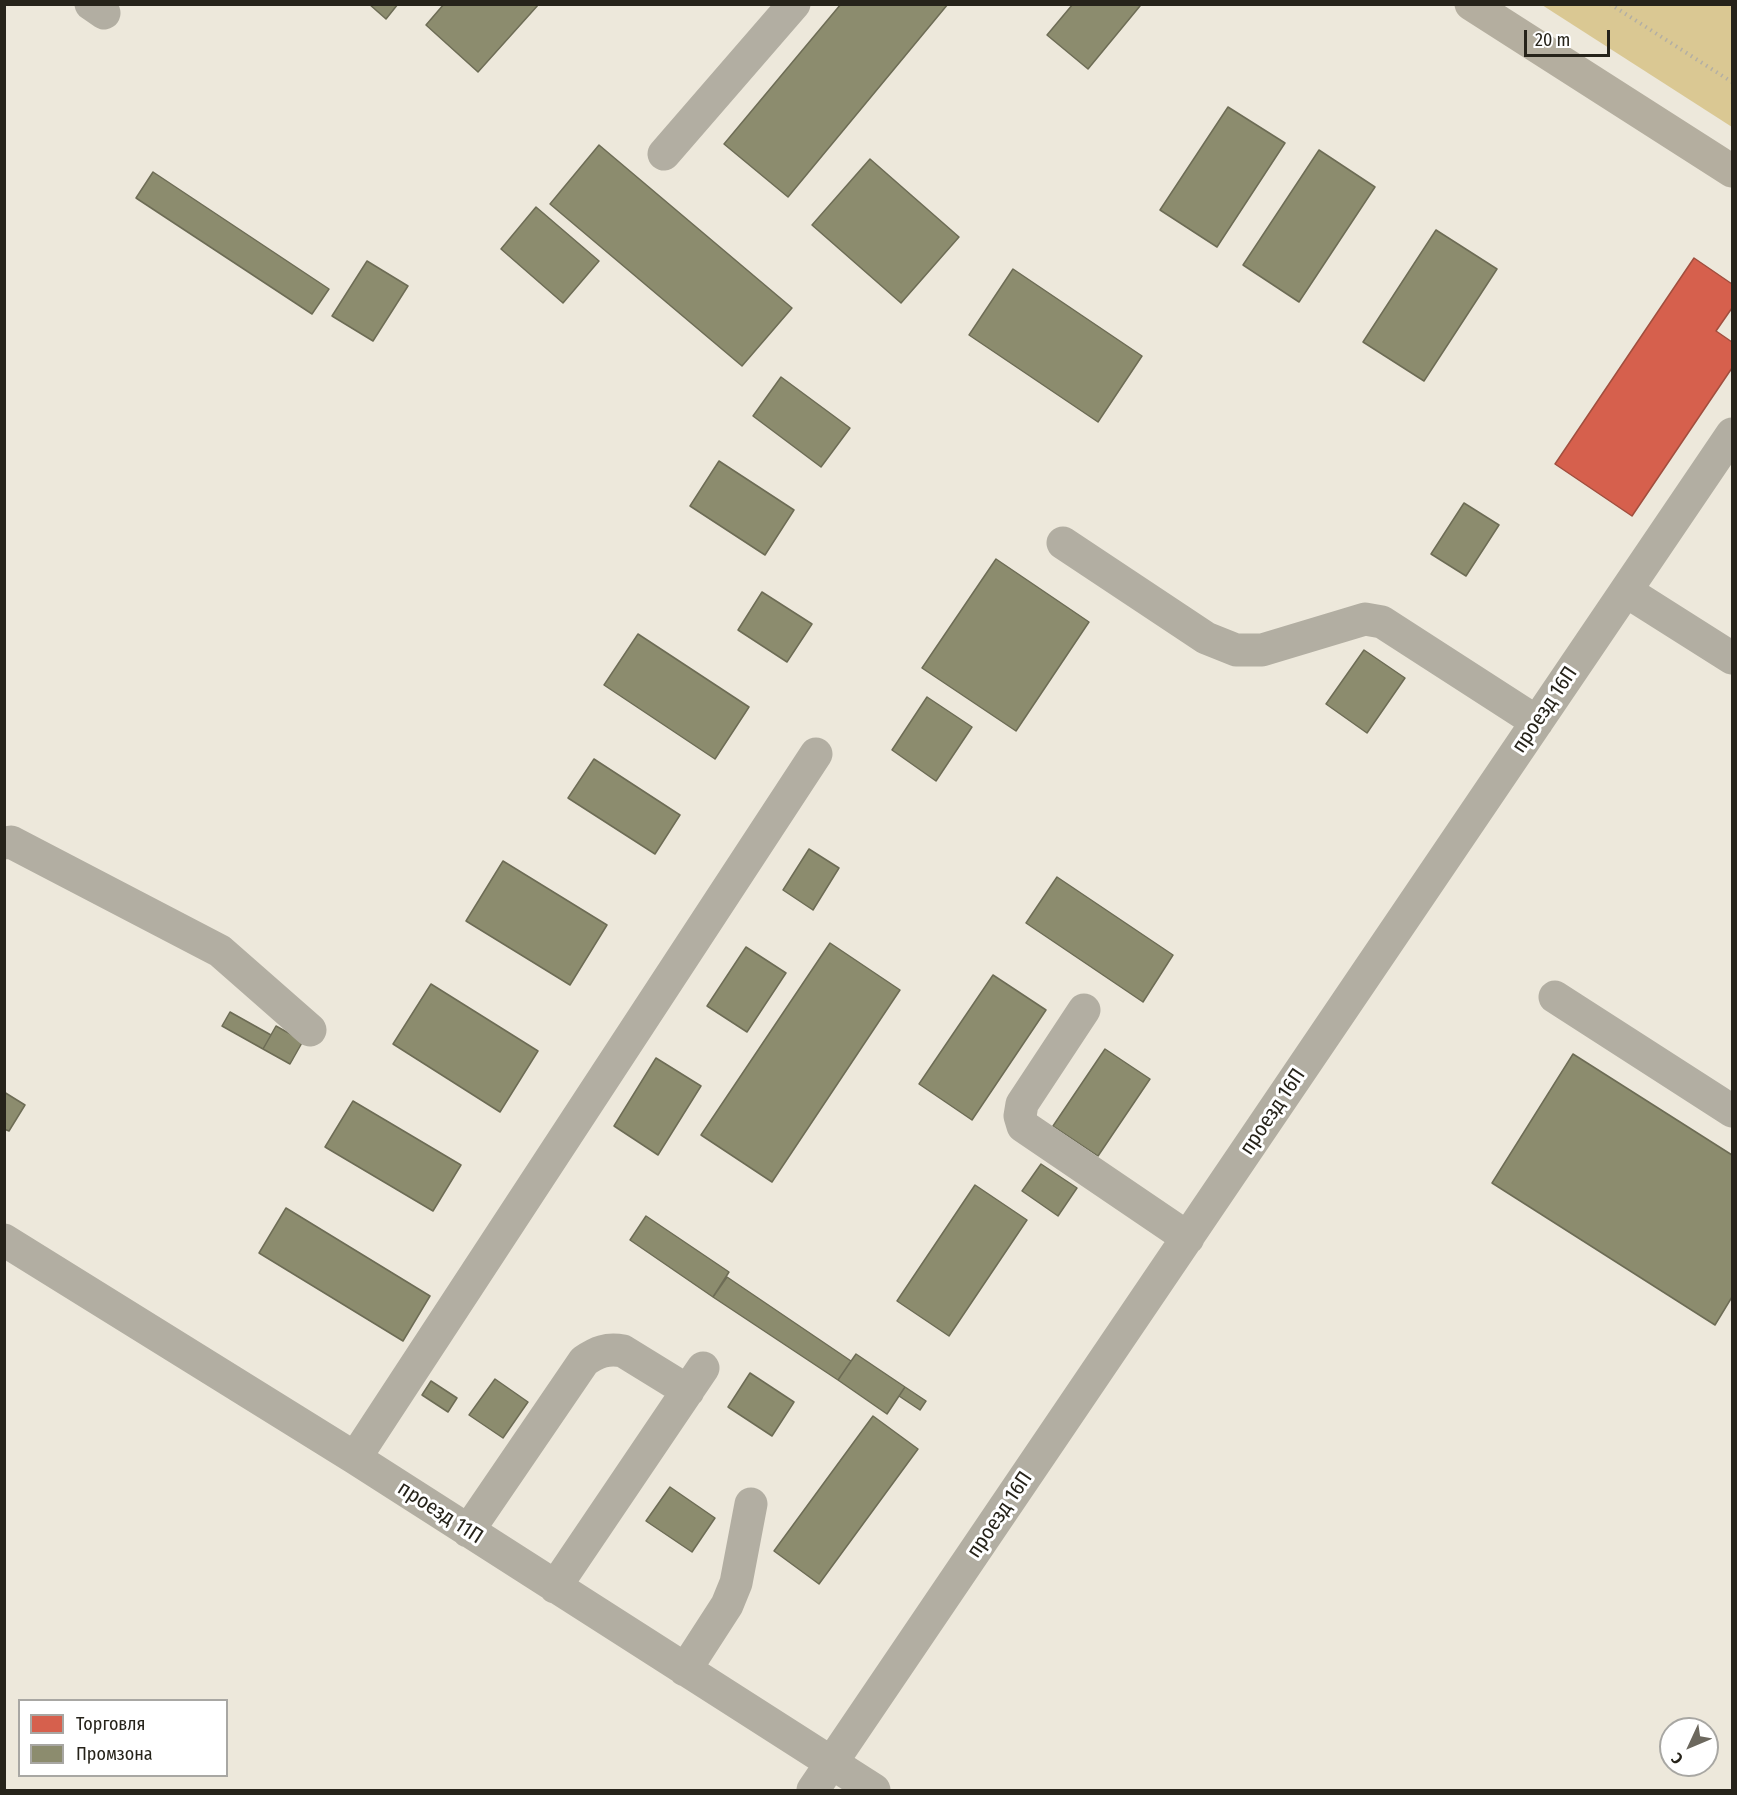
<!DOCTYPE html>
<meta charset="utf-8">
<style>
body{margin:0}
#map{position:relative;width:1737px;height:1795px;overflow:hidden;background:#ede8db;font-family:"Fira Sans Condensed",sans-serif}
canvas{display:block}
.frame{position:absolute;inset:0;border:6px solid #26231a;pointer-events:none}
.legend{position:absolute;left:18px;top:1699px;width:210px;height:78px;box-sizing:border-box;background:#fff;border:2px solid #a8a7a3;margin:0;padding:8px 10px;list-style:none;font-size:18px;color:#26231a}
.legend li{display:flex;align-items:center;gap:12px;height:30px}
.legend b{width:30px;border:2px solid #a8a7a3}
.north{position:absolute;left:1659px;top:1717px;width:60px;height:60px;box-sizing:border-box;background:#fff;border:2px solid #a8a7a3;border-radius:50%;rotate:226deg;font-size:16px;font-weight:700;line-height:24px;text-align:center;color:#26231a}
.north::after{content:'';display:block;margin:auto;width:21px;height:27px;background:#6c685e;clip-path:polygon(50% 0,100% 100%,50% 72%,0 100%)}
.scale{position:absolute;left:1524px;top:30px;width:86px;height:27px;box-sizing:border-box;border:3px solid #26231a;border-top:0;padding-left:8px;font-size:18px;line-height:21px;white-space:nowrap;color:#26231a;-webkit-text-stroke:4px #fff;paint-order:stroke}
</style>
<div id="map">
<canvas width="1737" height="1795"></canvas>
<div class="frame"></div>
<ul class="legend">
<li><b style="height:16px;background:#d6604d"></b>Торговля</li>
<li><b style="height:16px;background:#8c8c6e"></b>Промзона</li>
</ul>
<div class="north">С</div>
<div class="scale">20 m</div>
</div>
<script>
const c = document.querySelector('canvas').getContext('2d');
c.lineJoin = 'round';
function fillPath(path, color) {
  c.fillStyle = color;
  c.fill(path, 'evenodd');
}
function trace(path, color, width, dash) {
  c.strokeStyle = color;
  c.lineWidth = width;
  c.lineCap = dash ? 'butt' : 'round';
  c.setLineDash(dash || []);
  c.stroke(path);
}
function label(font, color, halo, rows, align = 'center') {
  c.font = font + ' "Fira Sans Condensed",sans-serif';
  c.lineWidth = 6;
  c.setLineDash([]);
  c.textBaseline = 'middle';
  c.strokeStyle = halo;
  c.fillStyle = color;
  for (const [text, x, y, turn = 0] of rows) {
    c.save();
    c.translate(x, y);
    c.rotate((+turn || 0) * Math.PI / 180);
    c.textAlign = isNaN(turn) ? turn : align;
    if (halo) c.strokeText(text, 0, 0);
    c.fillText(text, 0, 0);
    c.restore();
  }
}
fillPath(new Path2D(`
 M1542,5H1732V127Z`), '#dac893');
const shops = new Path2D(`
 M1694,258L1732,284V308L1716,331L1732,342V368L1632,516L1555,464Z`);
fillPath(shops, '#d6604d');
trace(shops, '#a14e3e', 1.5);
const industry = new Path2D(`
 M369,4H398L386,19Z
 M444,4H539L478,72L426,25Z
 M841,4H948L788,197L724,144Z
 M1073,4H1139L1140,6L1088,69L1047,35Z
 M1228,107L1285,143L1217,247L1160,210Z
 M599,145L792,308L742,366L550,204Z
 M1319,150L1375,187L1299,302L1243,265Z
 M870,159L959,237L901,303L812,225Z
 M153,172L329,289L312,314L136,198Z
 M536,207L599,261L563,303L501,249Z
 M1436,230L1497,269L1424,381L1363,342Z
 M367,261L408,286L373,341L332,316Z
 M1013,269L1142,356L1098,422L969,335Z
 M781,377L850,428L821,467L753,416Z
 M719,461L794,510L765,555L690,506Z
 M1464,503L1499,525L1466,576L1431,554Z
 M996,559L1089,622L1016,731L922,668Z
 M762,592L812,624L787,662L738,630Z
 M638,634L749,707L715,759L604,685Z
 M1364,650L1405,678L1367,733L1326,704Z
 M927,697L972,727L936,781L892,750Z
 M594,759L680,815L655,854L568,798Z
 M809,849L839,868L813,910L783,890Z
 M503,861L607,925L570,985L466,921Z
 M1057,877L1173,955L1143,1002L1026,923Z
 M830,943L900,990L772,1182L701,1135Z
 M746,947L786,973L747,1032L707,1006Z
 M993,975L1046,1010L972,1120L919,1084Z
 M431,984L538,1051L500,1112L393,1044Z
 M230,1012L271,1035L263,1049L222,1026Z
 M276,1026L303,1041L290,1064L263,1049Z
 M1105,1049L1150,1079L1098,1156L1053,1126Z
 M1573,1054L1732,1155V1297L1715,1325L1492,1183Z
 M656,1058L701,1086L658,1155L614,1126Z
 M4,1092L25,1105L9,1131L4,1129Z
 M353,1101L461,1165L433,1211L325,1147Z
 M1041,1164L1077,1188L1058,1216L1022,1191Z
 M975,1185L1027,1220L949,1336L897,1301Z
 M286,1208L430,1296L403,1341L259,1253Z
 M646,1216L729,1272L713,1297L630,1240Z
 M727,1277L851,1361L838,1380L713,1297Z
 M856,1354L905,1387L887,1414L838,1380Z
 M750,1373L794,1402L772,1436L728,1407Z
 M495,1379L528,1402L503,1438L469,1415Z
 M431,1381L457,1398L448,1412L422,1395Z
 M905,1387L926,1401L920,1410L899,1396Z
 M873,1416L918,1449L819,1584L774,1551Z
 M670,1487L715,1518L692,1552L646,1521Z`);
fillPath(industry, '#8c8c6e');
trace(industry, '#6d6c55', 1.5);
trace(new Path2D(`
 M1610,4L1732,82`), '#b3afa4', 4, [1.5, 4.5]);
trace(new Path2D(`
 M91,4L104,13
 M664,154L794,4
 M1063,543L1206,638L1236,650H1262L1365,619L1382,622L1537,722
 M1626,591L1732,658
 M4,843L11,842L220,951L310,1030
 M1555,997L1732,1111
 M1084,1010L1022,1104L1020,1116L1023,1126L1188,1238
 M4,1240L355,1458L874,1790
 M355,1458L816,754
 M468,1531L584,1361C597,1352 607,1348 623,1351L688,1391
 M555,1587L703,1368
 M685,1670L727,1605L736,1583L751,1504
 M813,1790L1732,434`), '#b2aea2', 33);
trace(new Path2D(`
 M1471,4L1732,171`), '#b4ae9f', 33);
label('21px', '#26231a', '#fff', [
 ["проезд 16П",1545,710,-56],
 ["проезд 16П",1273,1112,-56],
 ["проезд 11П",440,1513,33],
 ["проезд 16П",1000,1515,-56]
]);
</script>
